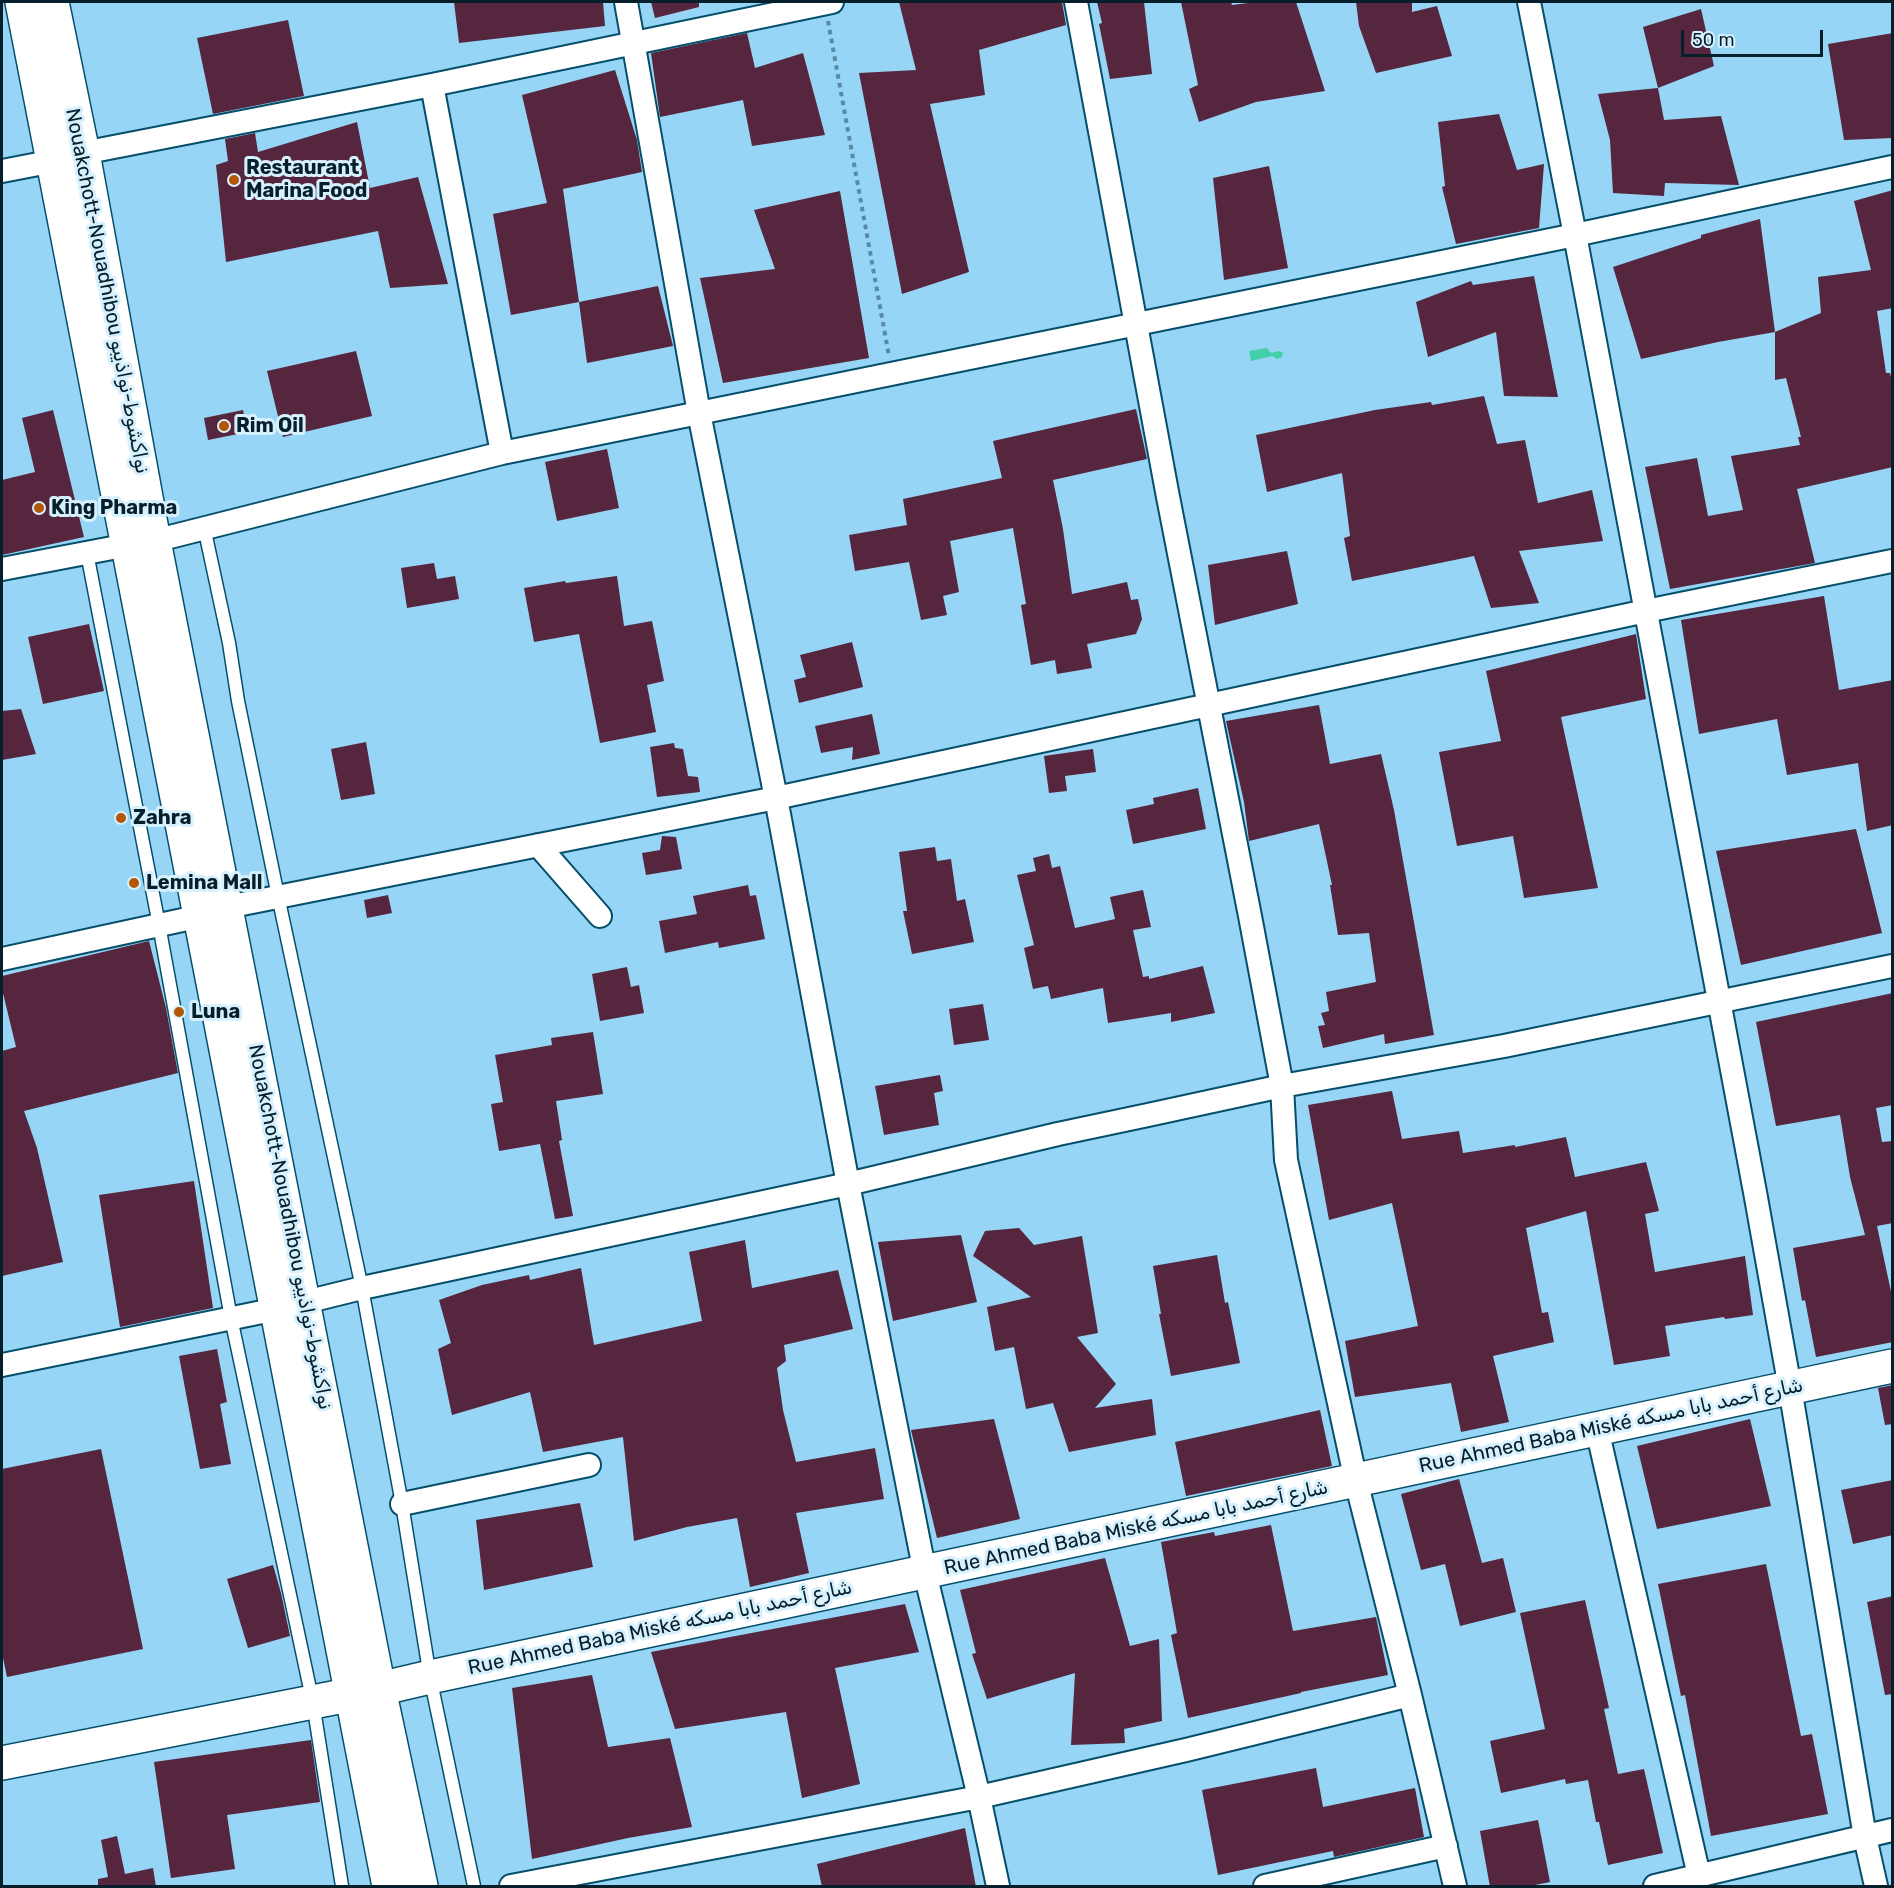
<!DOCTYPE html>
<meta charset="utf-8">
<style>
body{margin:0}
#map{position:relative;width:1894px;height:1888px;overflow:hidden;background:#96d5f5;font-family:Rubik,sans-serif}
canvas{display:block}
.frame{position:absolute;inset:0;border:3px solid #051f2b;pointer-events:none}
.scale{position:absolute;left:1681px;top:30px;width:142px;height:27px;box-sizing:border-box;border:3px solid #051f2b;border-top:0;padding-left:8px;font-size:18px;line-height:21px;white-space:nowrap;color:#051f2b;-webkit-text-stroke:4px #d7f0fd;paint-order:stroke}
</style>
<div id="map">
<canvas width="1894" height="1888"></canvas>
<div class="frame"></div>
<div class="scale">50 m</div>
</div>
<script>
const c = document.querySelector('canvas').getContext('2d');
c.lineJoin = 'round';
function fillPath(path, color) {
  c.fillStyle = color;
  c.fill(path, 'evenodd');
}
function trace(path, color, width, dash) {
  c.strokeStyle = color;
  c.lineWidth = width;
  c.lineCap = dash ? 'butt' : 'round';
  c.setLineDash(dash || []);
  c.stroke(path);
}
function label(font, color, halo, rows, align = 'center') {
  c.font = font + ' Rubik,Cairo,sans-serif';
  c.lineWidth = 6;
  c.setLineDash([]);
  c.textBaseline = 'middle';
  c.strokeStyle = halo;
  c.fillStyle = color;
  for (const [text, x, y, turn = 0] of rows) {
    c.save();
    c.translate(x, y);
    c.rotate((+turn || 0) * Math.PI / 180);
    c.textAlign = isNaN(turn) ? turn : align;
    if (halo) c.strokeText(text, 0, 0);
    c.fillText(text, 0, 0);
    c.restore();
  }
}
fillPath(new Path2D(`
 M1267,348L1271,353L1279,351L1283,353L1282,357L1277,359L1272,356L1251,361L1249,351Z`), '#44cfa9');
fillPath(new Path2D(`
 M454,2H603L605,26L459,43Z
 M651,2H699V7L655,18Z
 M899,2H1062L1066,25L979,50L985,95L930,104L969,272L902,294L859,73L916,70Z
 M1097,2H1144L1152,74L1110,79L1099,24L1102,23Z
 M1181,2H1231L1232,5L1256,2H1296L1325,91L1256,102L1199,122L1189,89L1198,85Z
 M1356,2H1412V12L1437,6L1452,56L1376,73L1359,26Z
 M1701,9L1714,66L1658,88L1643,27Z
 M288,20L304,96L213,114L197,38Z
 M747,33L755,68L803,53L825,135L752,146L743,100L660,117L651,53Z
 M1893,33V138L1844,140L1828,44Z
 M615,70L637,140L642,172L563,189L579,302L511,315L493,214L547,203L522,95Z
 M1658,88L1664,120L1721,116L1739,185L1665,183L1664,196L1613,193L1610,140L1598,94Z
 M1499,114L1517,170L1544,164L1539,228L1456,244L1442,187L1445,186L1438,122Z
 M357,122L370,188L418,177L448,284L390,288L378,231L226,262L216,165L228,161L225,139L255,133L258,152Z
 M1269,166L1288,268L1224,280L1213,178Z
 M1893,190V308L1877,311L1886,373H1890L1893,385V467L1797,489L1815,563L1670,589L1645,467L1697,458L1708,516L1743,510L1731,456L1800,445L1798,437H1801L1786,378L1775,380V332L1821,313L1818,277L1871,270L1854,201Z
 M840,191L869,358L723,383L700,278L775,269L754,210Z
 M1760,219L1775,332L1718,342L1641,359L1613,267L1701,238V235Z
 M1534,276L1558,397L1504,396L1496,332L1428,357L1416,302L1471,281L1473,285Z
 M658,286L673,346L587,363L579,302Z
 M356,351L372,416L283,437L267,371Z
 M1484,396L1497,444L1525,440L1538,503L1592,490L1603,541L1519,551L1539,603L1491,608L1474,556L1352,581L1344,538L1350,536L1342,473L1267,492L1256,435L1375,410L1431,402L1432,405Z
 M1136,409L1147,459L1053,480L1063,529L1072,594L1127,582L1131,600L1138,599L1142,619L1136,634L1087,644L1092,668L1057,674L1055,660L1031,665L1021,605L1026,604L1013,528L950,541L959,592L943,596L947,615L921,620L909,562L855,571L849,535L907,525L903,499L1002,478L993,441Z
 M53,410L84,537L2,555V480L35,472L22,418Z
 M243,410L248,432L208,440L204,418Z
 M607,449L619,508L557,521L545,462Z
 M1287,551L1298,604L1215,625L1208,565Z
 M434,563L437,579L455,576L459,599L407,608L401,568Z
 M617,576L624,626L652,621L664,681L647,685L656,732L600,743L579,634L534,642L524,588L565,581L566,583Z
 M1824,596L1839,690L1893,680V825L1867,831L1858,763L1787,775L1777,719L1699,734L1681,620Z
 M89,624L104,691L43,704L28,637Z
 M1636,634L1646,699L1561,717L1598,888L1524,898L1513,836L1457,846L1439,752L1501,741L1486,671Z
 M852,642L863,687L799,703L794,680L806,677L800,655Z
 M1319,705L1330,764L1381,754L1394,810L1434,1035L1385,1044L1384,1034L1323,1048L1318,1026L1325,1025L1321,1013L1329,1011L1326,992L1376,982L1369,933L1338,935L1330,885H1332L1319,824L1249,841L1244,802L1226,721Z
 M21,709L36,754L2,760V711Z
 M872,714L880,754L852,760L853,747L821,753L815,726Z
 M366,742L375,794L341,800L331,749Z
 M674,743L675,748L683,749L688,776L698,777L700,792L657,797L650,747Z
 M1093,749L1096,772L1065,776L1067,791L1049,793L1044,756Z
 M1198,788L1206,829L1133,844L1126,810L1154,804L1153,798Z
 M1856,829L1882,933L1741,965L1716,851Z
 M662,836L676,837L682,869L646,875L642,853L660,850Z
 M935,847L937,861L951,859L957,901L965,899L974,942L912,954L903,911H907L899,852Z
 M1049,854L1052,868L1060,866L1075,928L1115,919L1110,897L1143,890L1151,927L1133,930L1143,977L1149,976V979L1203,966L1215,1013L1171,1022V1013L1108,1023L1103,988L1051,999L1048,986L1033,989L1024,948L1034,945L1017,875L1036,871L1033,858Z
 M748,885L750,896L756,895L765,939L719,948L718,942L665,953L659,921L697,914L693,896Z
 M388,895L392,913L367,918L364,900Z
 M149,941L166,1008L178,1073L24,1111L37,1148L63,1262L2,1276V1051L16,1047L2,989V976Z
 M627,967L631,987L639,985L644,1013L600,1021L592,974Z
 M1893,993V1105L1876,1108L1882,1142L1893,1141V1223L1877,1226L1893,1301V1342L1816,1357L1805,1300L1802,1301L1793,1248L1865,1235L1850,1177L1840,1115L1776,1126L1756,1022Z
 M983,1004L989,1040L954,1045L949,1009Z
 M593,1032L603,1094L556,1101L562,1140L559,1141L573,1216L555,1219L540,1144L499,1151L491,1104L503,1102L495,1055L552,1045L551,1038Z
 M940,1075L943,1091L934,1093L939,1125L884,1135L875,1086Z
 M1392,1091L1402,1139L1459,1131L1463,1153L1515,1145V1147L1566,1137L1575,1177L1646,1162L1659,1211L1645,1214L1655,1272L1745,1256L1753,1315L1725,1319L1724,1317L1665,1326L1670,1356L1614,1365L1586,1211L1526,1228L1542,1313L1548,1312L1554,1342L1493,1356L1509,1422L1461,1432L1451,1383L1355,1397L1345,1341L1418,1326L1392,1203L1329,1220L1308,1105Z
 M194,1181L213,1308L120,1327L99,1195Z
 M1019,1228L1034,1245L1082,1236L1098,1333L1077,1337L1116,1384L1095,1408L1152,1399L1156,1435L1069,1452L1053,1403L1026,1409L1014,1347L995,1351L987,1307L1031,1297L973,1256L985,1231Z
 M961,1235L977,1302L893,1321L878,1242Z
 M745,1240L752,1288L838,1270L853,1329L784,1345L786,1361L777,1368L783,1410L796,1462L875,1448L884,1499L796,1513L809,1573L750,1587L737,1518L687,1527L634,1541L623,1437L543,1452L530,1392L452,1415L438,1349L451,1343L439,1300L482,1285L529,1275L530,1280L581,1268L594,1345L702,1321L689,1252Z
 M1217,1255L1225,1303L1228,1302L1240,1363L1171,1376L1159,1314H1161L1153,1266Z
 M217,1349L227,1402L220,1404L231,1464L200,1469L179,1356Z
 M1893,1385V1424L1885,1425L1878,1388Z
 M1320,1410L1332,1466L1186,1496L1175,1442Z
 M994,1419L1020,1519L937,1538L911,1430Z
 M1750,1419L1771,1506L1657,1529L1637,1446Z
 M101,1449L143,1649L7,1677L2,1653V1469Z
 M1459,1479L1482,1563L1503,1558L1516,1612L1460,1626L1445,1564L1421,1570L1401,1494Z
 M1893,1480V1535L1853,1544L1841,1490Z
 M580,1503L593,1567L484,1590L476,1520Z
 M1271,1525L1293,1631L1376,1617L1388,1675L1301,1692V1693L1188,1718L1171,1635L1177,1633L1161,1542L1214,1532L1215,1536Z
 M1105,1558L1130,1646L1159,1639L1162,1721L1124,1729L1125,1743L1071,1745L1075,1673L987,1699L972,1654L976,1653L960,1590Z
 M1766,1564L1801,1736L1812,1734L1828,1814L1711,1836L1685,1695L1681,1696L1658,1584Z
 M273,1565L281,1593L290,1636L248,1648L227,1579Z
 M1893,1596V1694L1885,1695L1867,1602Z
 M1585,1600L1609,1708L1604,1709L1618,1774L1644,1769L1663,1853L1608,1865L1599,1822H1596L1588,1780L1566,1784L1565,1779L1501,1793L1490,1741L1545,1729L1520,1613Z
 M905,1604L919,1652L835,1668L860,1784L802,1798L786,1712L675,1729L651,1652Z
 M592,1675L608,1747L670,1738L692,1827L628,1838L532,1859L512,1688Z
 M311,1740L320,1802L227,1815L235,1869L171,1878L154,1762Z
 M1316,1768L1323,1807L1415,1788L1424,1837L1334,1857L1333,1851L1218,1875L1202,1790Z
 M1538,1820L1550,1882L1525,1887H1490L1480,1831Z
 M965,1828L976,1887H822L817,1864Z
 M117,1836L125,1874L153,1868L156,1887H98V1879L108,1877L101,1840Z`), '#56253e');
const lane = new Path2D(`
 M204,527L229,643L238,701L278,896L362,1288L402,1504L430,1677L474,1886
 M87,553L159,925L231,1318L313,1703L342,1886`);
const street = new Path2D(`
 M626,2L699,413L776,798L848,1184L925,1573L979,1797L998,1886
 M1076,2L1168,497L1250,916L1282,1086L1286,1160L1356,1481L1410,1695L1455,1886
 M1529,2L1575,235L1755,1192L1790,1388L1865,1837L1876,1886
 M432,85L502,453
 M83,153L432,85L832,2
 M2,171L54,161
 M154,541L502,453L1575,235L1892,167
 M2,569L128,545
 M538,845L600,916
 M227,907L776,798L1646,611L1892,561
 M2,959L201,916
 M2,1365L277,1309L362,1288L848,1184L1058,1134L1148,1115L1282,1086L1504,1046L1892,966
 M1597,1429L1699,1876
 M402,1504L589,1465
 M511,1886L979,1797L1186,1750L1410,1695
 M1265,1886L1446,1846
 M1655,1886L1892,1830`);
const secondary = new Path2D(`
 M2,1763L379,1689L430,1677L1892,1366`);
const highway = new Path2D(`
 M22,2L389,1886
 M52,2L83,153L154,541L379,1689L421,1886`);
trace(lane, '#054f6a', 15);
trace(street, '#054f6a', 26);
trace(secondary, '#054f6a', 36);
trace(highway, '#054f6a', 36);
trace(new Path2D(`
 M828,21L889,356`), '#5a89a1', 4, [4.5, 4.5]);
trace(lane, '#fff', 12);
trace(street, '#fff', 22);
trace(secondary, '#fff', 33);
trace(highway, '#fff', 33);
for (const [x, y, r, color] of [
 [234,180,6,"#b45606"],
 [224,426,6,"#b45606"],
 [39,508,6,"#b45606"],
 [121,818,6,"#b45606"],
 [134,883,6,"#b45606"],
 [179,1012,6,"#b45606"]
]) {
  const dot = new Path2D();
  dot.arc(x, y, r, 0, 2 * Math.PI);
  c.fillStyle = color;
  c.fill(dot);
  trace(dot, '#d7f0fd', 2);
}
label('bold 20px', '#051f2b', '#d7f0fd', [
 ["Restaurant",246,168],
 ["Marina Food",246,191],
 ["Rim Oil",236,426],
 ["King Pharma",51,508],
 ["Zahra",133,818],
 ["Lemina Mall",146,883],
 ["Luna",191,1012]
], 'left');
label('20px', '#051f2b', '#d7f0fd', [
 ["Nouakchott-Nouadhibou نواكشوط-نواذيبو",107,291,79],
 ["Nouakchott-Nouadhibou نواكشوط-نواذيبو",290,1227,79],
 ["Rue Ahmed Baba Miské شارع أحمد بابا مسكه",1611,1426,-12],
 ["Rue Ahmed Baba Miské شارع أحمد بابا مسكه",1136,1528,-12],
 ["Rue Ahmed Baba Miské شارع أحمد بابا مسكه",660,1628,-12]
]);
</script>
